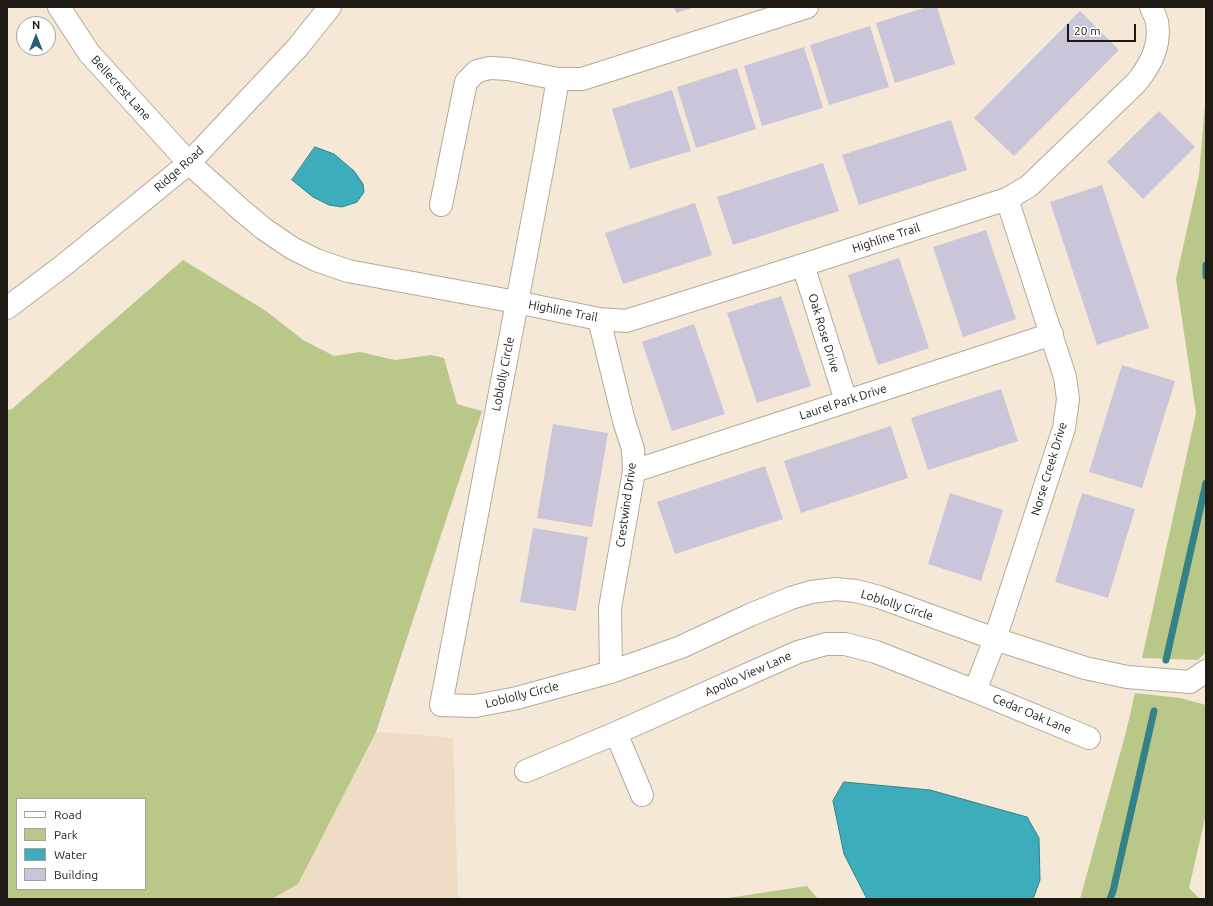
<!DOCTYPE html>
<style>
body{margin:0}
#map{position:relative;width:1213px;height:906px;overflow:hidden;background:#f5e8d6;font-family:Ubuntu,sans-serif}
canvas{display:block}
.frame{position:absolute;inset:0;border:8px solid #1e1913;pointer-events:none}
.legend{position:absolute;left:16px;top:798px;width:130px;height:92px;box-sizing:border-box;background:#fff;border:1px solid #a5a3a1;margin:0;padding:5px 7px;list-style:none;font-size:12px;color:#1e1913}
.legend li{display:flex;align-items:center;gap:8px;height:20px}
.legend b{width:20px;border:1px solid #a5a3a1}
.north{position:absolute;left:16px;top:16px;width:40px;height:40px;box-sizing:border-box;background:#fff;border:1px solid #a5a3a1;border-radius:50%;rotate:0deg;font-size:11px;font-weight:700;line-height:16px;text-align:center;color:#1e1913}
.north::after{content:'';display:block;margin:auto;width:14px;height:18px;background:#255e77;clip-path:polygon(50% 0,100% 100%,50% 72%,0 100%)}
.scale{position:absolute;left:1067px;top:24px;width:69px;height:18px;box-sizing:border-box;border:2px solid #1e1913;border-top:0;padding-left:5px;font-size:12px;line-height:14px;white-space:nowrap;color:#1e1913;-webkit-text-stroke:3px #fff;paint-order:stroke}
</style>
<div id="map">
<canvas width="1213" height="906"></canvas>
<div class="frame"></div>
<ul class="legend">
<li><b style="height:5px;background:#fff"></b>Road</li>
<li><b style="height:11px;background:#b9c788"></b>Park</li>
<li><b style="height:11px;background:#3dadbb"></b>Water</li>
<li><b style="height:11px;background:#cac5d8"></b>Building</li>
</ul>
<div class="north">N</div>
<div class="scale">20 m</div>
</div>
<script>
const c = document.querySelector('canvas').getContext('2d');
c.lineJoin = 'round';
function fillPath(path, color) {
  c.fillStyle = color;
  c.fill(path, 'evenodd');
}
function trace(path, color, width, dash) {
  c.strokeStyle = color;
  c.lineWidth = width;
  c.lineCap = dash ? 'butt' : 'round';
  c.setLineDash(dash || []);
  c.stroke(path);
}
function label(font, color, halo, rows, align = 'center') {
  c.font = font + ' Ubuntu,sans-serif';
  c.lineWidth = 4;
  c.setLineDash([]);
  c.textBaseline = 'middle';
  c.strokeStyle = halo;
  c.fillStyle = color;
  for (const [text, x, y, turn = 0] of rows) {
    c.save();
    c.translate(x, y);
    c.rotate((+turn || 0) * Math.PI / 180);
    c.textAlign = isNaN(turn) ? turn : align;
    if (halo) c.strokeText(text, 0, 0);
    c.fillText(text, 0, 0);
    c.restore();
  }
}
fillPath(new Path2D(`
 M376,732L411,734L453,738L458,899H272L298,884Z`), '#eedcc4');
fillPath(new Path2D(`
 M1206,92V652L1198,660L1142,658L1196,413L1176,279L1199,175Z
 M183,260L266,311L303,340L334,356L360,352L395,360L431,355L444,358L457,404L482,411L376,732L298,884L272,899H7V410L12,409ZM17,799H145V889H17Z
 M1135,693L1180,698L1206,705V814L1189,888L1200,899H1080L1126,732Z
 M807,886L818,899H727L728,898Z`), '#b9c788');
const water = new Path2D(`
 M315,147L334,154L354,171L363,184L364,192L357,202L342,207L329,205L313,197L292,180Z
 M844,782L930,790L1027,817L1039,838L1040,880L1033,899H867L844,854L833,801Z`);
fillPath(water, '#3dadbb');
trace(water, '#348189', 1);
trace(new Path2D(`
 M1206,265V276
 M1166,660L1206,483
 M1110,899L1113,891L1154,711`), '#348189', 7);
fillPath(new Path2D(`
 M674,7H695L676,13Z
 M927,7H937L955,64L895,83L876,23Z
 M1080,11L1119,50L1014,156L974,118Z
 M870,26L889,87L829,105L810,45Z
 M804,47L823,108L762,126L744,66Z
 M737,68L756,129L696,148L677,87Z
 M672,90L691,151L630,169L612,109Z
 M1159,111L1195,147L1143,199L1107,162Z
 M951,120L967,170L859,205L842,155Z
 M823,163L839,211L733,245L717,197Z
 M1102,185L1149,328L1097,345L1050,202Z
 M695,203L712,255L623,284L605,233Z
 M986,230L1016,319L963,337L933,247Z
 M899,258L929,348L878,365L848,275Z
 M781,296L811,386L757,403L727,313Z
 M694,324L725,414L672,431L642,342Z
 M1122,365L1175,381L1142,488L1089,472Z
 M1001,389L1018,441L928,470L911,418Z
 M553,424L608,433L592,527L537,518Z
 M891,426L908,478L801,513L784,461Z
 M765,466L783,519L675,554L657,502Z
 M950,493L1003,510L981,581L928,564Z
 M1082,493L1135,509L1108,598L1055,582Z
 M533,528L588,537L576,611L520,602Z`), '#cac5d8');
const minor = new Path2D(`
 M59,7L89,53L189,163L240,209L264,229L292,248L316,260L348,271L516,302L599,319L626,321L803,265L1007,199L1029,186L1137,82C1151,64 1161,45 1157,22C1156,17 1153,12 1151,7
 M558,79L545,154L441,705L475,706L517,698L611,672L681,647L750,615L791,598L811,592L836,589L856,591L879,597L995,639L1085,668L1127,677L1190,682L1206,671
 M441,205L466,82L477,71L490,68L508,69L558,79H582L807,7
 M803,265L846,401
 M7,308L64,265L189,163L297,48L330,7
 M599,319L624,421L633,449L634,471L610,608L611,672
 M634,471L1052,334
 M975,691L995,639L1064,428L1068,399L1065,377L1007,199
 M616,733L642,795
 M526,771L616,733L798,652L826,644H845L876,652L975,691L1089,738`);
trace(minor, '#b5a998', 24);
trace(minor, '#fff', 22);
label('12px', '#1e1913', '#fff', [
 ["Bellecrest Lane",121,88,48],
 ["Ridge Road",179,169,-42],
 ["Highline Trail",886,238,-18],
 ["Highline Trail",563,311,11],
 ["Oak Rose Drive",824,333,73],
 ["Loblolly Circle",503,374,-79],
 ["Laurel Park Drive",843,402,-18],
 ["Norse Creek Drive",1049,469,-73],
 ["Crestwind Drive",626,505,-82],
 ["Loblolly Circle",897,605,18],
 ["Apollo View Lane",748,674,-24],
 ["Loblolly Circle",522,695,-14],
 ["Cedar Oak Lane",1032,714,23]
]);
</script>
